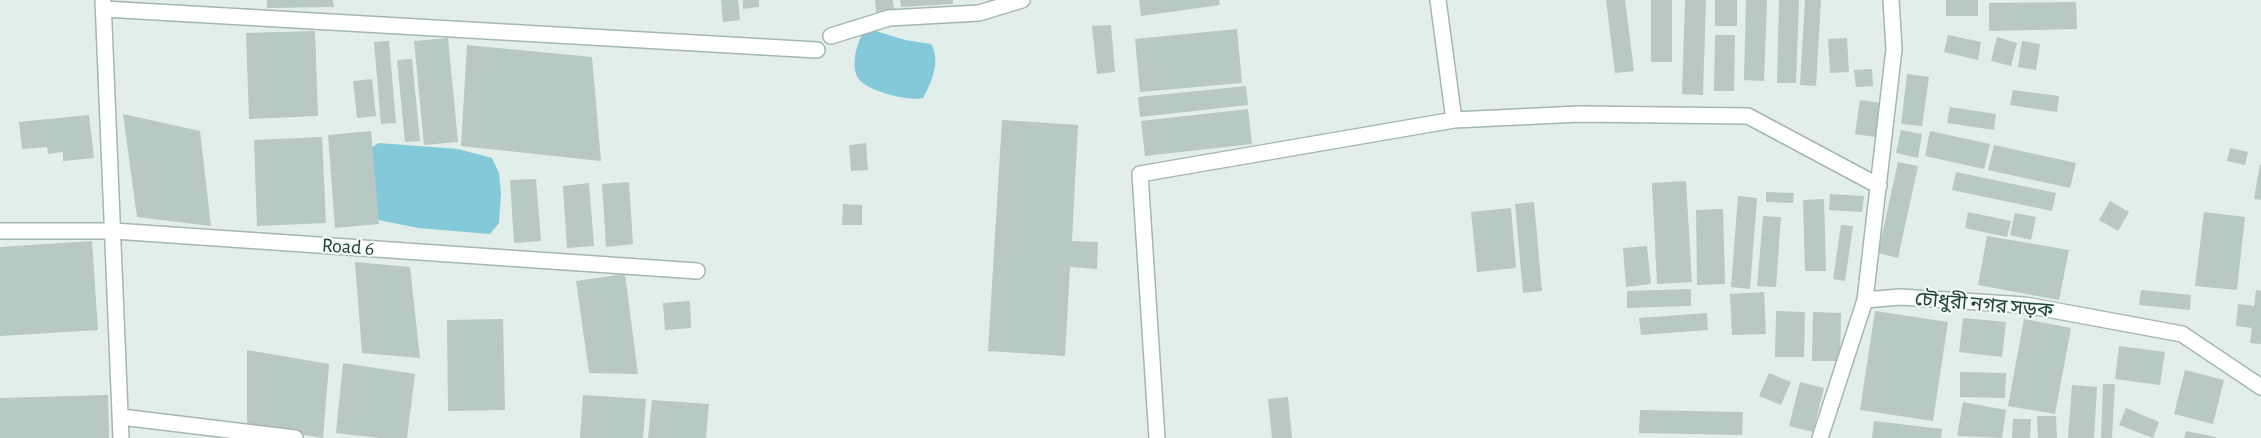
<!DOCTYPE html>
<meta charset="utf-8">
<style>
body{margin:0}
canvas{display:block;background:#e2eee9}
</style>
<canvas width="2261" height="438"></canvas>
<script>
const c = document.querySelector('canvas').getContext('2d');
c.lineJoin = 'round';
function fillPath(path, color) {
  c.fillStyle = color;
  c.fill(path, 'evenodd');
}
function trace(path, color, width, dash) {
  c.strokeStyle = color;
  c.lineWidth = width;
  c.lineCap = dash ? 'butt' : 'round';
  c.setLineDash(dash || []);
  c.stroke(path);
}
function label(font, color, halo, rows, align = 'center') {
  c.font = font + ' "Alegreya Sans","Noto Sans Bengali",sans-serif';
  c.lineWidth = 4.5;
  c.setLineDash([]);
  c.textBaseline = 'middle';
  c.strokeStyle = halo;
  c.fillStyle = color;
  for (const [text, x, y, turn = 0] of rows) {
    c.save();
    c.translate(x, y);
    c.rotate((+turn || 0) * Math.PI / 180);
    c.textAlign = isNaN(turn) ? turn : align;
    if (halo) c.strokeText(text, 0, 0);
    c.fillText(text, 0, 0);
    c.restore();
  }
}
fillPath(new Path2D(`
 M876,31L905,40L931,44C941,60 932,82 923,98C911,102 865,91 858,78C851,66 856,45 863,33Z
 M379,143L458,149L492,158L499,173L501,193L499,223L490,234L418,228L364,217L358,155Z`), '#84c9da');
fillPath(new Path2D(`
 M267,0H333L334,7L267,8Z
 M721,0H738L740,20L723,22Z
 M743,0H759V7L743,9Z
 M875,0H893L894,11L876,12Z
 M900,0H953V4L901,7Z
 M1139,0H1219L1220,5L1141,16Z
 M1606,0H1625L1634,71L1615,73Z
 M1651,0H1672V62H1651Z
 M1685,0H1706L1703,95L1682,94Z
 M1715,0H1737V26H1715Z
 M1746,0H1767L1764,81L1744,80Z
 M1779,0H1799L1796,83H1777Z
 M1805,0H1821L1816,86L1800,85Z
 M1946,0H1978V16H1946Z
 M2076,2L2077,29L1989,31V3Z
 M1111,25L1115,72L1097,74L1092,26Z
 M1237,29L1242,83L1140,92L1135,39Z
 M315,31L318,116L249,119L246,33Z
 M1715,35H1735L1734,91H1714Z
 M1948,35L1981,42L1978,60L1944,52Z
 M1997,37L2017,43L2011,66L1991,61Z
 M448,38L458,142L424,145L414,41Z
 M1847,38L1849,72L1830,73L1828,39Z
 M389,41L396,123L381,124L374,42Z
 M2022,41L2040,44L2036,70L2018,67Z
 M467,45L592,57L601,161L461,146Z
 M412,59L420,141L405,142L397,60Z
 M1872,69L1873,86L1856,87L1854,70Z
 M1907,74L1929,77L1922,126L1901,124Z
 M372,79L376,116L357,118L353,81Z
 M1246,86L1248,105L1140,117L1138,97Z
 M2013,90L2059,96L2057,112L2010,105Z
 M1860,100L1881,103L1875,137L1855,134Z
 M1950,107L1996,114L1994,130L1947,123Z
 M1248,109L1252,144L1145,156L1141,121Z
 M123,114L200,131L211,226L137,217Z
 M89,115L94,158L63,161V152L48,154L47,147L22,149L19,122Z
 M1002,120L1078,125L1072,241L1098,242L1097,269L1070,267L1065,356L988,351Z
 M1901,130L1922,134L1918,158L1896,153Z
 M371,131L379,224L335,228L328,135Z
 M1930,131L1990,144L1984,169L1925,156Z
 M322,137L326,223L257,226L254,140Z
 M866,143L868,170L851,171L849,145Z
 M1994,145L2076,163L2070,188L1988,170Z
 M2230,148L2248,152L2245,165L2227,161Z
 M1898,162L1918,166L1898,258L1878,253Z
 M2260,164L2261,165V200L2254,199Z
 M1956,172L2056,193L2052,211L1952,190Z
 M536,179L541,241L514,243L510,180Z
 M1686,181L1692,282L1657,284L1652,183Z
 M629,182L633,244L606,247L602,184Z
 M589,183L594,246L567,248L563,186Z
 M1766,192L1794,193L1793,203L1766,202Z
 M1830,194L1864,196L1862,212L1829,210Z
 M1738,196L1757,198L1750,289L1731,287Z
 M1824,199L1826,271H1805L1803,200Z
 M2110,201L2129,212L2118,231L2099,220Z
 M1534,202L1542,291L1523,293L1515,204Z
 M843,204L862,205V225H842Z
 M1511,208L1516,268L1477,272L1471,212Z
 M1723,209L1725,284L1697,285L1696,210Z
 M1968,212L2011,221L2007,237L1965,228Z
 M2204,212L2245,217L2237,290L2195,286Z
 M2015,213L2036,217L2031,240L2010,235Z
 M1763,216L1781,217L1776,287L1757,286Z
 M1841,225L1853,226L1845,281L1833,279Z
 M1987,236L2069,250L2059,300L1978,285Z
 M92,241L98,330L0,336V247Z
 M1647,246L1651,284L1626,287L1623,248Z
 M355,262L410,267L420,358L362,353Z
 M625,274L638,374L589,373L576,281Z
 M1691,289V306L1627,308V291Z
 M2141,290L2191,295L2190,310L2139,305Z
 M2256,290L2261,291V344L2250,343L2252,328L2236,326L2238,304L2254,306Z
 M1764,292L1766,334L1732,335L1730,294Z
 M690,301L691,328L665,330L663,303Z
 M1776,311L1805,312L1804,357H1775Z
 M1875,311L1948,322L1933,421L1860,410Z
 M1813,312L1841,313L1840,361H1812Z
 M1707,313L1708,330L1641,335L1639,318Z
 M1963,318L2006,322L2002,357L1959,352Z
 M503,319L505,410L448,411L447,320Z
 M2024,319L2071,328L2055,414L2008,406Z
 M2119,346L2165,352L2160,385L2115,379Z
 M247,350L329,364L323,438L247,426Z
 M343,363L415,374L407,438H380L336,433Z
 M2185,370L2224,380L2213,424L2174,414Z
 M1960,372L2006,373L2005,398L1960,397Z
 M1769,373L1791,382L1781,405L1759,396Z
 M1800,382L1824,388L1813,432L1789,426Z
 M2103,384H2115L2112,438H2101Z
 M2072,385L2097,387L2094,438H2068Z
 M108,395L109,438H0V398Z
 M583,395L646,399L643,438H580Z
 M1288,397L1292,438H1272L1268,399Z
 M652,400L709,404L706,438H648Z
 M1963,402L2006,410L2002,438L1957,436Z
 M2126,408L2159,422L2153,438L2119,425Z
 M1640,410L1743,412L1742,435L1639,433Z
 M2037,416H2056L2057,438H2038Z
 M2013,419H2031L2030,438H2012Z
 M1874,421L1942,429L1941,438H1872Z
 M2186,431L2216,437V438H2184Z`), '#b7c9c2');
const street = new Path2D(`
 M103,0L121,438
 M1438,0L1454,120
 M104,9L817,50
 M831,36L889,18L979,13L1022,0
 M0,231H114L697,271
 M1865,300L1900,297L2025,305L2182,334L2261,387
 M121,417L295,438
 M1157,438L1140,174L1454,120L1580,114L1748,116L1879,186
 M1820,438L1865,300L1894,49L1891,0`);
trace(street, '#a4b7b1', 18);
trace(street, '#fff', 15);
label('20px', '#20423a', '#f3faf7', [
 ["Road 6",348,247,4],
 ["চৌধুরী নগর সড়ক",1984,305,5]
]);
</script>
